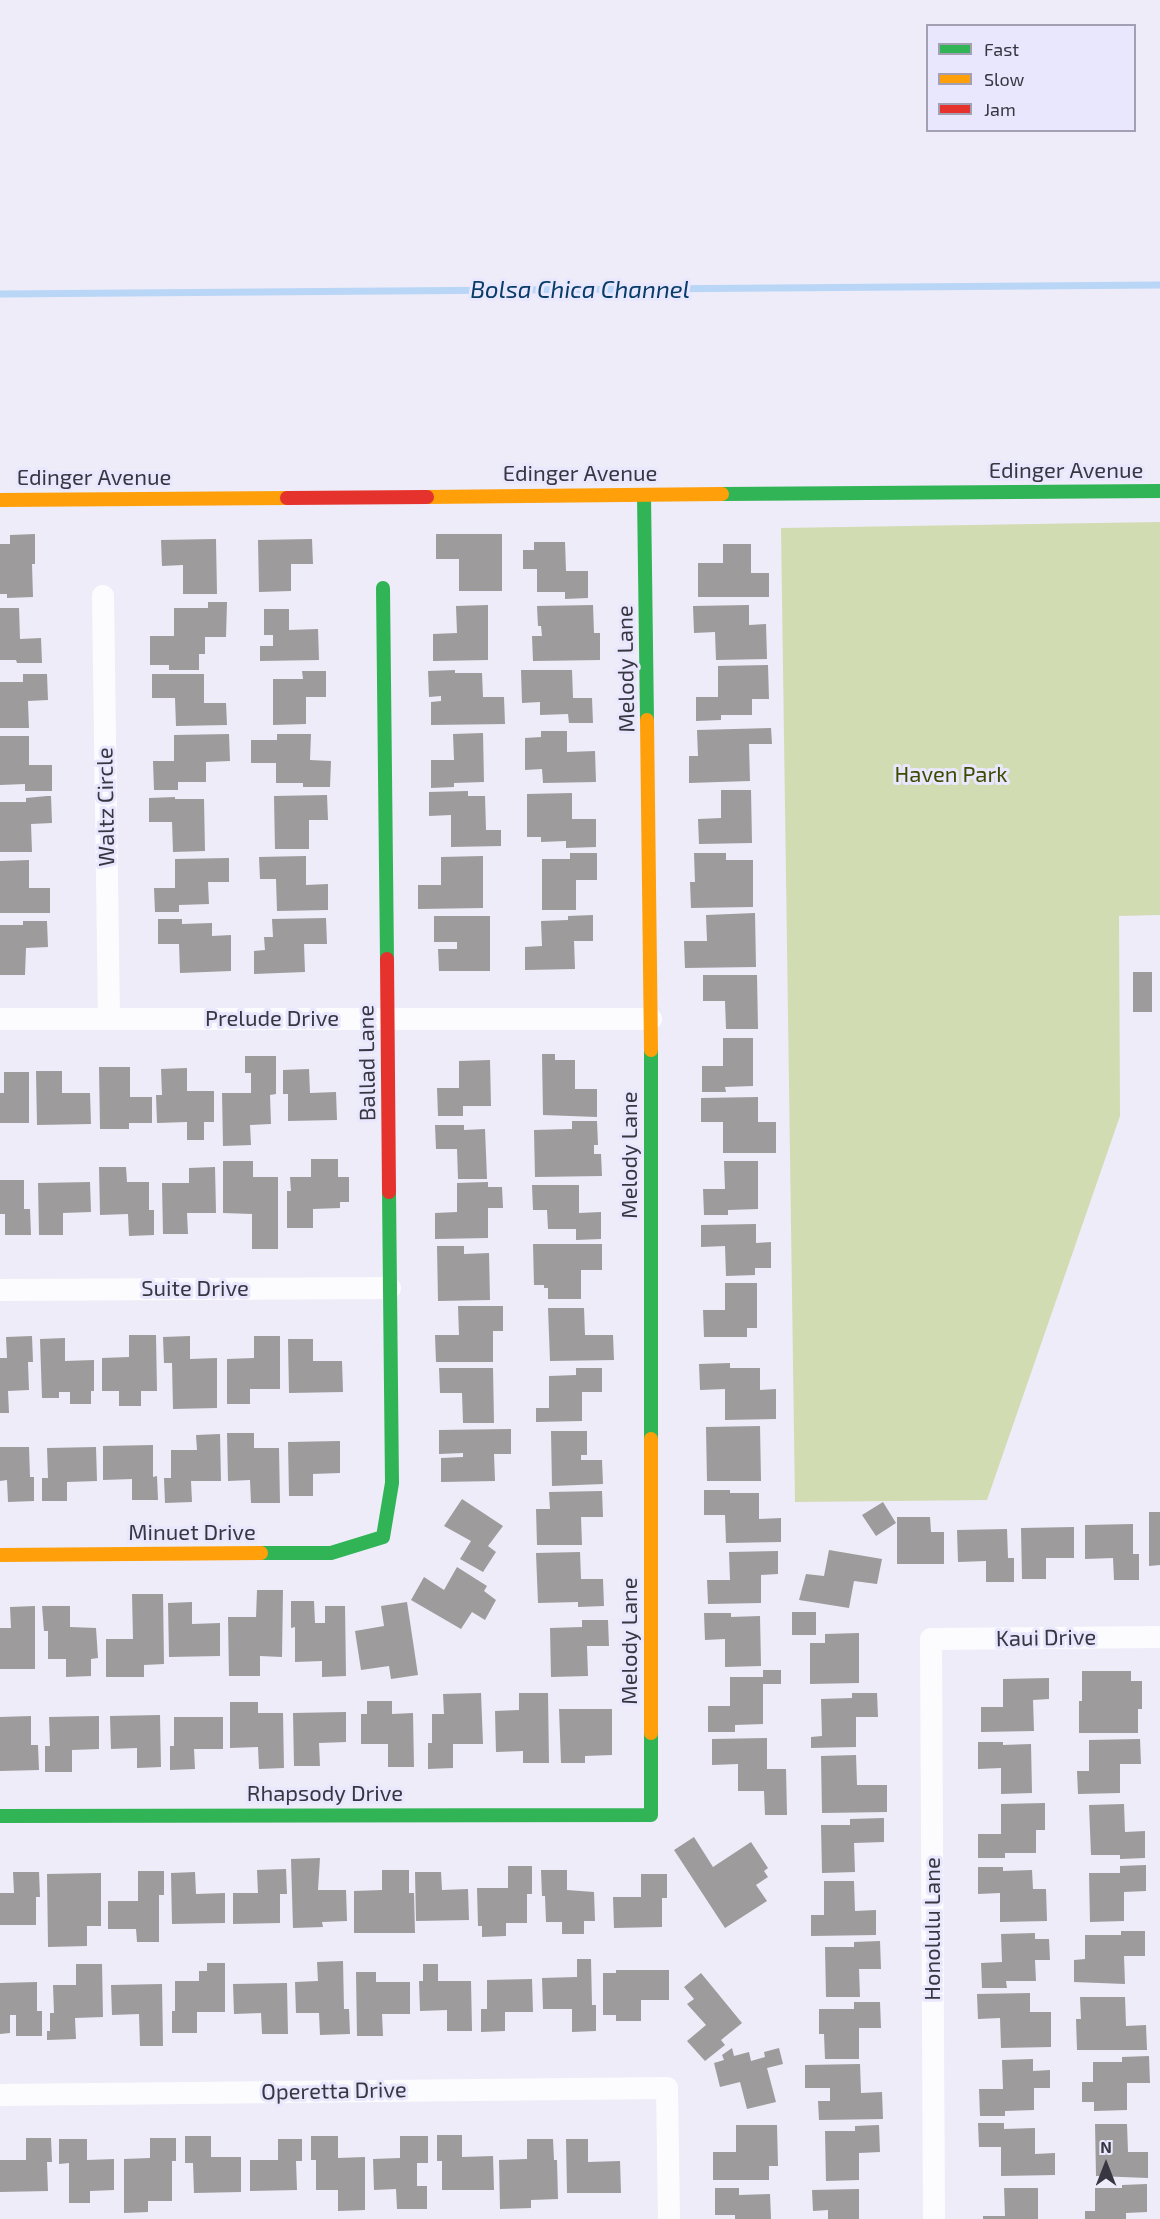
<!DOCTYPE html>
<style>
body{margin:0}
#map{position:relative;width:1160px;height:2219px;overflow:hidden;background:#edecf8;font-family:"Exo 2",sans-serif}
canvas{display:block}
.legend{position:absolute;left:926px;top:24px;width:210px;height:108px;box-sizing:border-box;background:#e9e7fd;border:2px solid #a2a0b2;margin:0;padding:8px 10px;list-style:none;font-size:18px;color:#383641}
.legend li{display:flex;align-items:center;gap:12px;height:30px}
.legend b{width:30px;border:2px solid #a2a0b2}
.north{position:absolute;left:1076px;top:2135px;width:60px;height:60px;-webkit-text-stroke:4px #e9e7fd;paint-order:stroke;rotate:0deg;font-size:16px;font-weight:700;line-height:24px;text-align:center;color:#383641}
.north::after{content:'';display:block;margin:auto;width:21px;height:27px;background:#383641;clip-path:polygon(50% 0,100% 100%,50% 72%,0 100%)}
</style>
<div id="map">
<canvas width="1160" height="2219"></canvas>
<ul class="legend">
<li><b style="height:8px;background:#30b455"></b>Fast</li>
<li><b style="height:8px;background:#ff9f0a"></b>Slow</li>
<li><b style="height:8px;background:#e5322d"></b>Jam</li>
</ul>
<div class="north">N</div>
</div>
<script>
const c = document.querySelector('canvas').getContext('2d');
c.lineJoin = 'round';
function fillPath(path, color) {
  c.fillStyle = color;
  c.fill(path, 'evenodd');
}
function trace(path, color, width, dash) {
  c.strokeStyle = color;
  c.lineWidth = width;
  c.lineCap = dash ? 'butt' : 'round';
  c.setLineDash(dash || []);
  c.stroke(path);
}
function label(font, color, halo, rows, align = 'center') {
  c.font = font + ' "Exo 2",sans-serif';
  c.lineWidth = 6;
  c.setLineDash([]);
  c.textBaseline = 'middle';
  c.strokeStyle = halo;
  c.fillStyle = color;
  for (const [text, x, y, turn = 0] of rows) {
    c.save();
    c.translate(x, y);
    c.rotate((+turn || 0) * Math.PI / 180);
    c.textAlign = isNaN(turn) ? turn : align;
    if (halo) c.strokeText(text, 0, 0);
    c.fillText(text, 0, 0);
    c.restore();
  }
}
fillPath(new Path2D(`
 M1160,522V915L1119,916L1120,1116L987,1500L795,1502L781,528Z`), '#d2dcb3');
trace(new Path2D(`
 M0,294L1160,285`), '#b9d6f7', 7);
fillPath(new Path2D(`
 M35,534V564H32L33,597L7,598V594H0V544H10V535Z
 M436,534H502V591H459V559H436Z
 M216,539L217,594H183V565L162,566L161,540Z
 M312,539L313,564H291V591L259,592L258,540Z
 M534,542H565L566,571H588V598L565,599V592H537V569H523V550H534Z
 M723,544H751V573H769V597H698V563H723Z
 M208,602H227L226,637H205V654H199V670H169V665H150V636H174V608H208Z
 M488,605V660L433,661V634L457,633L456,606Z
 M593,605L594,633H600V660L533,661L532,636H542L541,626H538L537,606Z
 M749,605V625L766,624L767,659L716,660L715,632L694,633L693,606Z
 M0,608H19L20,639L41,638L42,663H17L16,660H0Z
 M264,609H289V630L318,629L319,660L260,661V646H273V635H264Z
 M768,665L769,699H752V715H721V720L696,721V697H718V666Z
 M455,670V673H482L483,697H504L505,724L431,725V702L441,701V696L429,697L428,671Z
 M521,670H572L573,698H592L593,723H569L568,714L540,715V702L522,703Z
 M302,671H326V697H306V724L273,725V679H303Z
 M23,674H47L48,700L28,701L29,728H0V682H23Z
 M152,674H204V703H226L227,725L176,726L175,698H152Z
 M771,728L772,744H749L750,781L689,783V756H698L697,730Z
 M541,731H567V752L595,751L596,782L543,783L542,769L525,770V738L541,737Z
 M483,733L484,782L454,783V787L431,788V760H454L453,734Z
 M229,734L230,761L206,762V782H178V790H154L153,761H174V735Z
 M277,734H311L310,760L331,761L330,787H303V783H276V763H251V740H277Z
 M0,736H29V765H52V791H25V784L0,785Z
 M721,790H751L752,843L699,844L698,819L721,818Z
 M468,791V796H485L486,830H501V846L451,847V815L429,816V792Z
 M572,793V819H596V847L566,848V841L541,842V837H527V794Z
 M327,795L328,820H309V849H275L274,796Z
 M47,796H51L52,823L31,824L32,852H0V802H26V798Z
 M175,797V799H204L205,851L173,852L172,822H149V798Z
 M570,853H597V880H576V910H542V859H570Z
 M694,853H726V860H753V907L691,908L690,882H695Z
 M306,856V885L328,884V910L277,911L276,879H260L259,857Z
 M483,856V908L418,909V885H441V857Z
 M229,858V882H208L209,904L179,905V912H155L154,888H175V859Z
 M29,860V888H50V913H0V861Z
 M755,913L756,967L685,968L684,941H707L706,915Z
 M593,915V941H574L575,969L525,970V947L542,946L541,921L568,920V916Z
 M434,916H490V971H439L438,949H457V942H434Z
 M326,918L327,944H304L305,972L254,974V951L265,950L264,937H273L272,919Z
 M158,919H182V924L212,923V936L231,935V971L180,973L179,944H158Z
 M23,921H47L48,947L26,948L25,975H0V925H23Z
 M1133,972H1152V1012H1133Z
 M703,975H757L758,1029H726L725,1001H703Z
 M723,1038H753V1086L725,1087L726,1092H702V1066H723Z
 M542,1054H555V1060H575V1089H597V1117L543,1115Z
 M245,1056H276V1094L270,1095L271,1124L250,1125L251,1145L223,1146L222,1093H251V1073H245Z
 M490,1060L491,1106H463V1116H438L437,1088H459V1061Z
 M99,1067H130V1097H152V1123H129V1129H100Z
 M187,1068V1091H214V1122H204V1140H187V1122L157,1123L156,1095H162L161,1069Z
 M309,1069L310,1093L336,1092L337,1120L288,1121V1094H283V1070Z
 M36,1071H62V1093H90L91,1124L37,1125Z
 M4,1072H29V1123H0V1093H4Z
 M758,1097V1122H776V1153H723V1122H701V1098Z
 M572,1121H597L598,1145H594V1154H601L602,1176L535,1177L534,1130L572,1129Z
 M435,1125H464V1130L485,1129L487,1179H458L457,1149H436Z
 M311,1159H338V1177H349V1202H340V1208L313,1209V1228H287V1191H291L290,1177H311Z
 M223,1161H253V1177H278V1249H252V1214L223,1213Z
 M724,1161H758V1209L728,1210V1215H704L703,1189H725Z
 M99,1167H126L127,1182H149V1210H154V1235L129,1236L128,1214L100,1215Z
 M215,1167L216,1213H187L188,1234H163L162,1183H189V1168Z
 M0,1180H24V1209H30L31,1235H5V1214H0Z
 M90,1182L91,1212L63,1213V1235H39L38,1183Z
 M488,1182V1187H502L503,1208H488V1238L435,1239V1213L457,1212V1183Z
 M532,1185H579V1213L601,1212V1239L576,1240V1229H548L547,1210H533Z
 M756,1224V1243L771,1242V1268H755V1275L726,1276L725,1246L701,1247V1225Z
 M533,1244H602V1270H581V1299H548V1288H544V1285H534Z
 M437,1246H464V1254L489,1253L490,1300L438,1301Z
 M725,1283H757V1328H747V1337H704L703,1310H725Z
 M458,1306H503V1331H493V1362H436L435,1335H459Z
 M548,1308H584L585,1335H613L614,1360L550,1361Z
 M129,1335H156L157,1391H141V1406H119V1391H102V1358L129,1357Z
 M32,1336L33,1362H28L29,1390L8,1391L9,1413H0V1358H7L6,1337Z
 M190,1336V1359L217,1358V1408L173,1409L172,1363H164L163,1337Z
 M254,1336H280V1389H250V1404H227V1359L254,1358Z
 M65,1338V1361L94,1360V1391H91V1404H70V1392H59V1398H42L40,1339Z
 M288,1339H313V1361H342L343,1392L289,1393Z
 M730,1363V1368H760V1390L776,1389V1419L725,1420V1389L700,1390L699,1364Z
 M439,1368H493L494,1423H463L462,1393H440Z
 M576,1368H602V1392H582V1421L536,1422V1408H549V1376L576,1375Z
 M760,1426L761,1481H707L706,1427Z
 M511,1429V1454H494L495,1481L441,1482V1458L463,1457V1453L439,1454V1430Z
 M551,1431H587V1455H581V1460H602L603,1484L552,1486Z
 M227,1433H254V1448H279L280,1503H251L250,1480L228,1481Z
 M220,1434L221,1481H191L192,1502L165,1503L164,1478H171V1450H197L196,1435Z
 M340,1441V1473L313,1474V1496H289L288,1442Z
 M153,1445V1477L157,1476L158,1500H132V1479L103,1480V1446Z
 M0,1447H29L30,1477H34V1501L8,1502L7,1480L0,1481Z
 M96,1447L97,1481L67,1482V1501H42V1478H48L47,1448Z
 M704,1490H730V1493H759V1519L781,1518V1542L726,1543L725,1515H704Z
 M602,1491L603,1517H581L582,1545H537L536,1509H550L549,1492Z
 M462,1499L503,1526L488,1546L496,1552L483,1572L460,1559L471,1541L444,1526Z
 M883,1502L896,1523L876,1536L862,1515Z
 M1149,1512H1160V1565L1149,1566Z
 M897,1517H930L931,1532H944V1564H897Z
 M1133,1524V1554H1139V1580H1114L1113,1558L1085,1559V1525Z
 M1074,1527V1558H1046V1579H1022L1021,1528Z
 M1007,1529L1008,1558H1014V1582H986V1561L958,1562L957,1530Z
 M829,1550L882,1559L877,1584L854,1581L849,1608L799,1600L806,1574L824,1576Z
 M778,1551V1574L761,1575V1603L708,1604L707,1580H730L729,1552Z
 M580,1552L581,1579H603L604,1606L578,1607V1602L538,1603L536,1553Z
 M457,1567L487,1586L484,1591L496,1600L485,1620L472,1612L461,1629L411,1600L424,1577L444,1590Z
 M257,1590H283L282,1657L260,1656V1676H229L228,1617H256Z
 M132,1594H163L164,1664L144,1665V1677H106V1639H133Z
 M291,1601H314L315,1623H325V1606H345L346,1676L322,1677V1661L295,1662V1627L291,1628Z
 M192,1602V1624L220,1623V1656L169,1657L168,1603Z
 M407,1602L418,1675L391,1679L389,1666L361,1670L355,1631L384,1626L381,1606Z
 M35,1606V1669H0V1628H11L10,1607Z
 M42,1606H70V1627L96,1628L98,1658L91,1659V1676L66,1677V1659H48V1631H44Z
 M792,1612H816V1635H792Z
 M704,1613H731V1617L760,1616L761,1666L725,1667V1639L705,1640Z
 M582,1620H608L609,1646H587L588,1676L551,1677L550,1628L582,1627Z
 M859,1633V1683L810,1684V1643H825V1634Z
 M763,1670H781V1684H763V1724L735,1725V1732H708V1706H730V1677H763Z
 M1082,1671H1131V1681H1142V1709H1138V1733H1079V1701H1082Z
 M1049,1678V1699L1033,1700L1034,1731L981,1732V1707H1003V1679Z
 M481,1693L483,1744H453V1768L428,1769V1743H432V1714H444L443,1694Z
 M519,1693H548L549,1763H523V1751L496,1752L495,1711L519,1710Z
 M852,1693H877L878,1717H856V1747L811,1748V1737L822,1736L821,1699L852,1698Z
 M367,1701H392V1714L413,1713L414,1767H388V1744H361V1714H367Z
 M230,1702H258V1713H283L284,1768L259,1769L258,1747L230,1748Z
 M559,1709H612V1755L585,1756V1763H561Z
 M346,1712V1742L319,1743L320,1766H294L293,1713Z
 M160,1715L161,1767L137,1768V1748L111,1749L110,1716Z
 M31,1716V1745H38L39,1770L0,1771V1717Z
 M99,1716V1749L72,1750V1772H45V1746H50L49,1717Z
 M174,1717H223V1749H194L195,1769L170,1770V1746H174Z
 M767,1738V1769H786L787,1815H765L764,1791H738V1764L712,1765V1739Z
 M1140,1739L1141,1764H1120V1793L1078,1794L1077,1771H1089V1740Z
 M978,1742H1003V1745L1031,1744L1032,1793L1001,1794V1768L978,1769Z
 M856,1755L857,1785H887V1812L822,1813L821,1756Z
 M1045,1803V1830H1036V1853H1005V1858H978V1834H1001V1804Z
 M1124,1804L1125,1832L1145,1831V1858L1120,1859V1855H1091L1089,1805Z
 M884,1818V1842L854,1843L855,1872L822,1873L821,1825H850V1819Z
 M694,1837L713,1867L751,1842L768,1868L764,1871L768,1877L756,1885L767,1901L725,1928L674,1850Z
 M320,1858L318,1890H346L347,1921L322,1922L323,1927L293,1928L291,1859Z
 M1146,1865V1891L1124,1892V1921L1090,1922L1089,1873H1120V1866Z
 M508,1866H532V1894H527V1923H506V1936L482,1937V1926H478L477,1888H508Z
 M978,1867H1003V1871L1032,1870L1033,1889H1046L1047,1921L1000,1922V1893L978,1894Z
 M286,1869L287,1894H280V1923L233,1924V1893H258L257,1870Z
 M382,1870H409V1893H414L415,1933H354V1891L382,1890Z
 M541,1870H567V1890L594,1892L595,1921H584V1934H562V1922H546L545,1896H542Z
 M138,1871H164V1895H159V1942H137L136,1929H108V1901H138Z
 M13,1872H39L40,1897H36V1925H0V1893H14Z
 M195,1872L196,1894L225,1893V1923L172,1924L171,1873Z
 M415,1872H441L442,1890L468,1889L469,1920L416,1921Z
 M101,1873V1926H87V1946L48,1947L47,1874Z
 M641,1874H667V1898H662V1927L614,1928L613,1897H641Z
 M824,1881H854L855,1911L876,1910V1935L811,1936V1915H824Z
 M1121,1931H1145V1956H1124L1125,1984L1074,1982V1960L1085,1959V1935H1121Z
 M1035,1933V1939H1049L1050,1960H1035L1036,1981H1006L1007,1988H982L981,1963L1002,1962L1001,1934Z
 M880,1941L881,1969H859L860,1997H826L825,1947H854V1942Z
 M577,1959H591L592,2005H596V2031L572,2032V2009H543L542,1978L577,1977Z
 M343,1961L344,2009H349L350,2034L320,2035L319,2013H296L295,1982L318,1981L317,1962Z
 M207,1963H225V2012H197V2033H172V2011H175V1981H199V1971H207Z
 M76,1964H102L103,2017L75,2018L76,2039L47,2040V2031H50V2013H54L53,1985H76Z
 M423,1964H438V1981H471L472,2031H447V2010L420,2011L419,1981H423Z
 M616,1970H669V2000H641V2021H616V2015H603V1973H616Z
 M356,1972H376V1982H410V2014H382L383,2036H357Z
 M701,1973L742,2023L721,2040L725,2045L705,2061L687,2041L706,2025L687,2004L694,1999L684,1987Z
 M532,1979L533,2012H505V2031L481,2032V2009H487V1980Z
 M37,1982V2011H42V2036H16V2015H10V2033L0,2034V1983Z
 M287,1983L288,2034H262L261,2013L234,2014L233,1984Z
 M162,1984L163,2046H140L139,2014L112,2015L111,1985Z
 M1030,1993V2012H1051V2047L1001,2048L1000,2018L978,2019L977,1994Z
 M1080,1997H1125L1126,2026L1146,2025L1147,2050H1077L1076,2019H1081Z
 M854,2002H880L881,2028H859V2059H825L824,2034H819V2009H854Z
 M732,2048L734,2056L749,2052L751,2061L765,2057L764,2052L779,2048L783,2064L767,2068L776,2102L747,2109L740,2082L720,2087L714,2063L724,2060L722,2055Z
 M1149,2056L1150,2083H1127V2110L1094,2111V2102H1082V2082H1093V2062H1122V2057Z
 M1033,2059V2071L1050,2070V2088H1034V2110L1005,2111V2116H980L979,2089H1003L1002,2060Z
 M860,2064L861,2093L882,2092L883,2119L819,2120L818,2101H830V2088H805V2065Z
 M978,2123H1004V2129L1035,2128V2154L1055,2153V2175L1001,2176V2147H979Z
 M1095,2124H1127L1128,2152H1148V2178L1096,2176Z
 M736,2125H777L778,2166H769V2180H713V2152H736Z
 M879,2125L880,2152L859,2153V2180L826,2181L825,2131H855V2126Z
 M437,2135H462V2157L493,2156L494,2190H442V2161H437Z
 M185,2136H211V2157H241V2192L194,2193L193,2163H185Z
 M311,2136H338V2158L365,2157V2210L338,2211V2190H316V2160H311Z
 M400,2136H428V2163H417V2186H427V2209H397L396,2189L374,2190L373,2159L400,2158Z
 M26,2138H51L52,2162H47L48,2191L0,2192V2160H26Z
 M150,2138H176V2161H172V2201H148V2212L124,2213V2159L150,2158Z
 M59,2139H87V2160L114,2159V2190L90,2191V2203H69V2163L59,2164Z
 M278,2139H302V2161H296L297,2190L250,2191V2160H278Z
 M527,2139H553L554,2160H557L558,2199L531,2200V2208L500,2209L499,2160L527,2159Z
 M566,2139H588V2162L620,2161L621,2193H567Z
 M1147,2184V2212L1126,2213V2219H1085V2211H1095V2188H1122V2185Z
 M715,2188H739V2195L770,2194L771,2219H735V2215H715Z
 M1004,2188H1038V2219H983V2216H1005Z
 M859,2189V2219H828V2210L813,2211L812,2190Z`), '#9e9b9c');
trace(new Path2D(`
 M103,596L109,1019
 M0,1019H651
 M0,1290L390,1288
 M0,2095L667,2088L669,2219
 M934,2219L931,1639L1160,1637`), '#fcfcfe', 22);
trace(new Path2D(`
 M722,494L1160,491
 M644,495L647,720
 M383,588L387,959
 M651,1050V1439
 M261,1553H331L383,1537L392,1483L389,1192
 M0,1816L651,1815V1733`), '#30b455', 14);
trace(new Path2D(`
 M427,497L722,494
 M0,500L287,498
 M647,720L651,1050
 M651,1439V1733
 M0,1555L261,1553`), '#ff9f0a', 14);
trace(new Path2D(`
 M287,498L427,497
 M387,959L389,1192`), '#e5322d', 14);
label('22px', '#383641', '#e9e7fd', [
 ["Edinger Avenue",1066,471],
 ["Edinger Avenue",580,474],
 ["Edinger Avenue",94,478],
 ["Melody Lane",626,669,-91],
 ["Waltz Circle",106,807,-91],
 ["Prelude Drive",272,1019],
 ["Ballad Lane",367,1063,-91],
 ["Melody Lane",630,1155,-90],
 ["Suite Drive",195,1289],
 ["Minuet Drive",192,1533],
 ["Kaui Drive",1046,1638,-1],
 ["Melody Lane",630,1641,-90],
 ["Rhapsody Drive",325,1794],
 ["Honolulu Lane",933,1929,-90],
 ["Operetta Drive",334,2091,-1]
]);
label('22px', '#3e4a00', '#e9e7fd', [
 ["Haven Park",951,775]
]);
label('italic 24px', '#073c68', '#e9e7fd', [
 ["Bolsa Chica Channel",580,290]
]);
</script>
